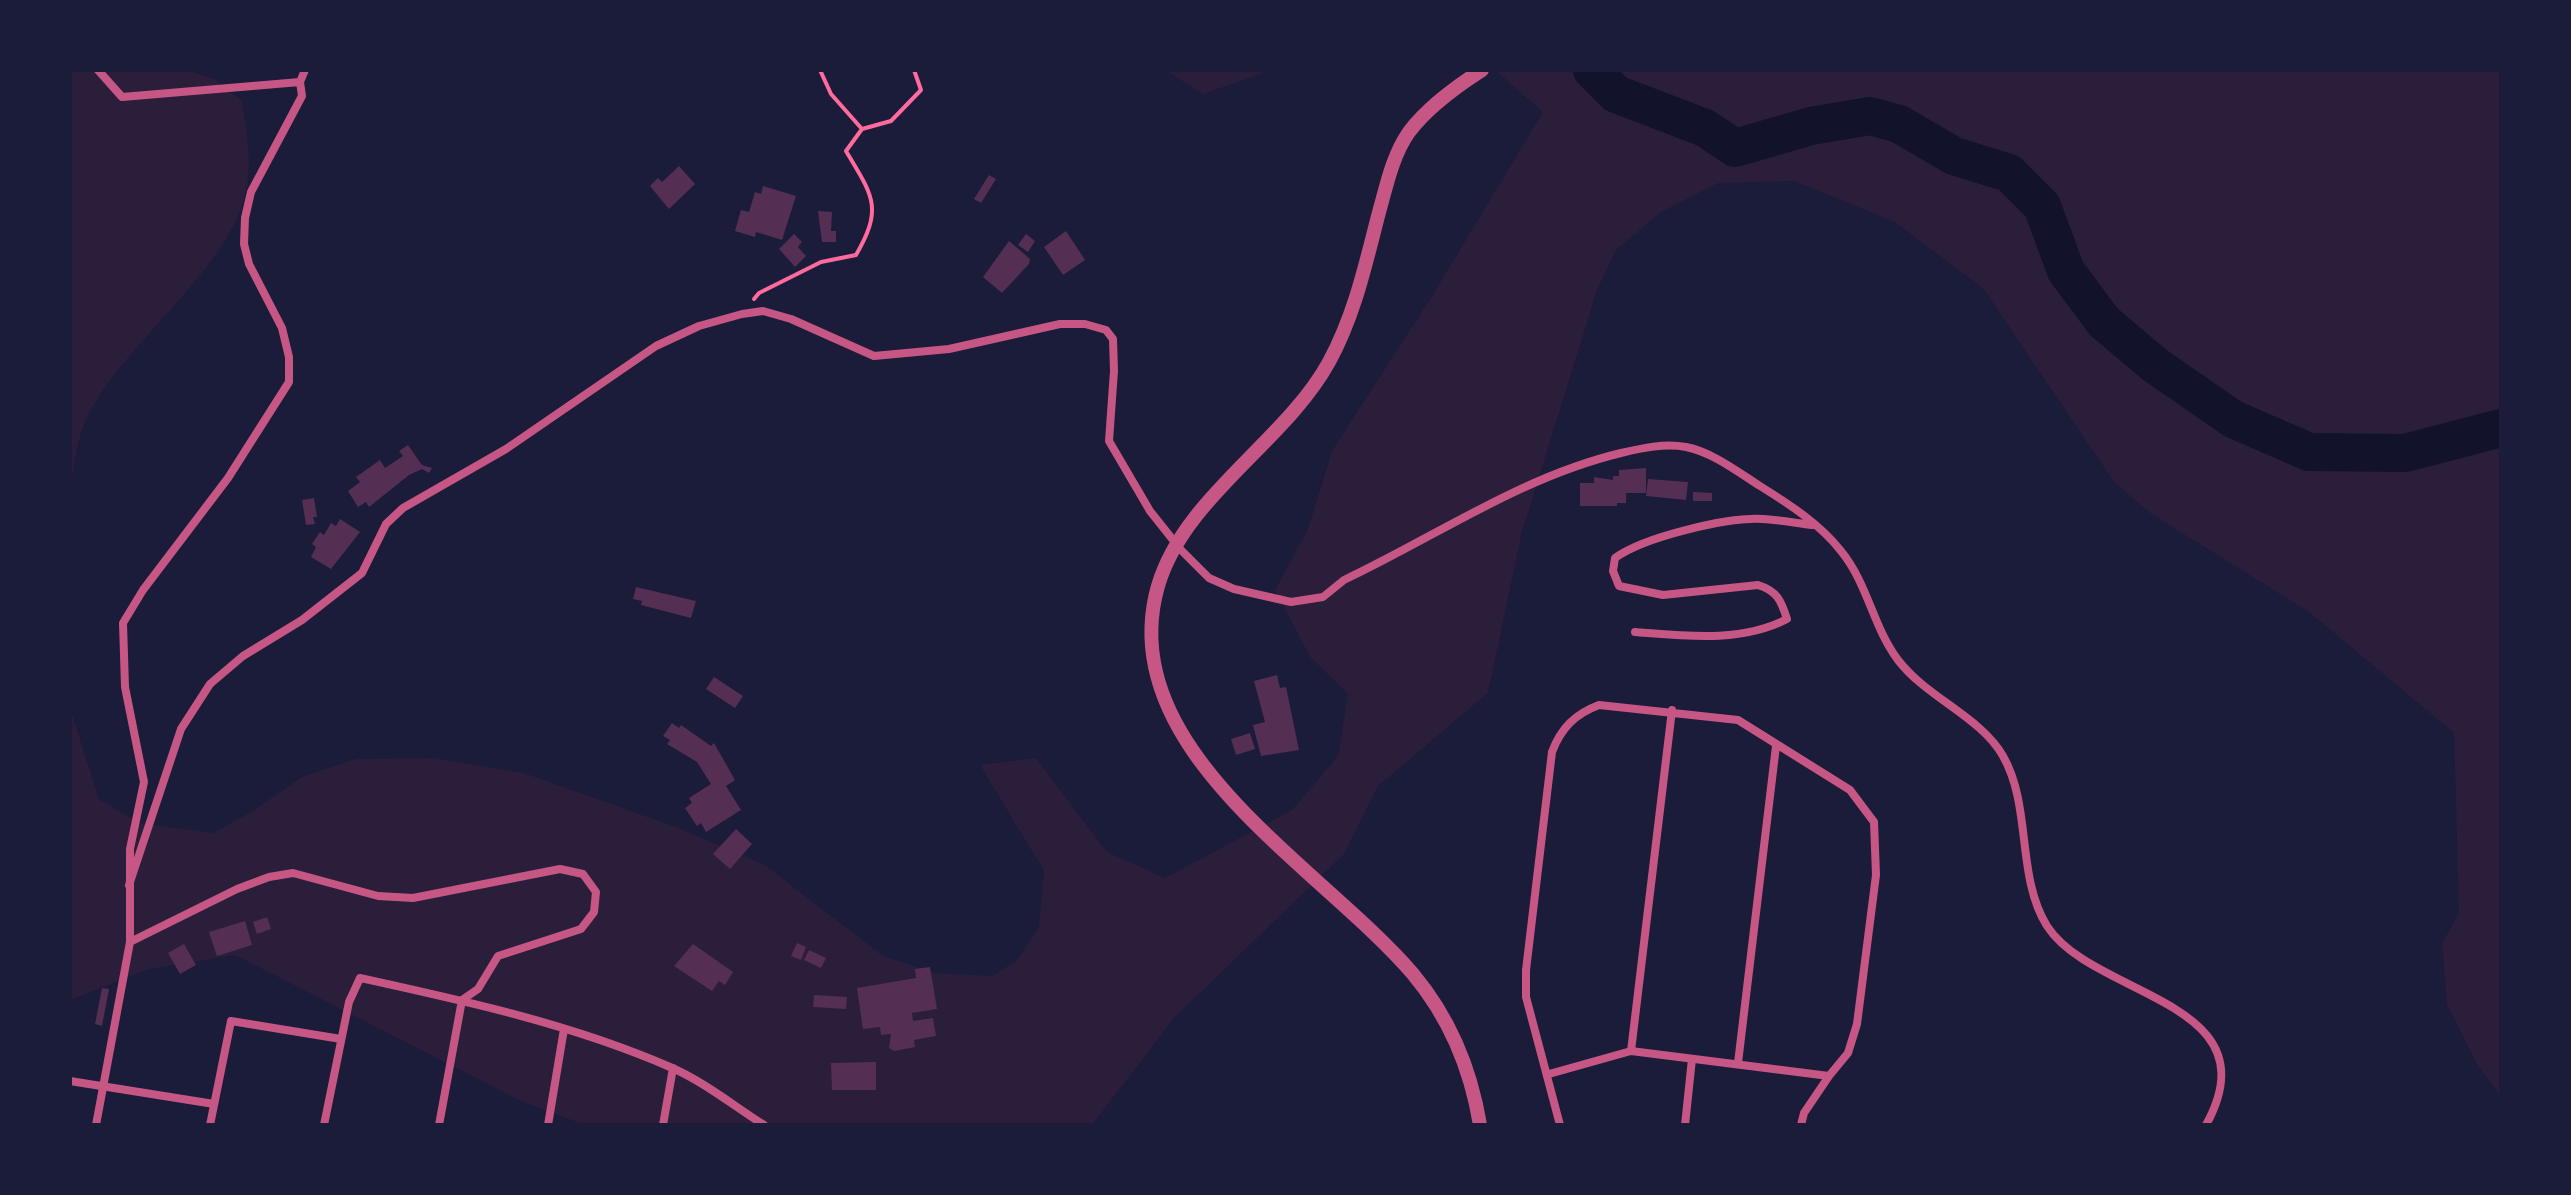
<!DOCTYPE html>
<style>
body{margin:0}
#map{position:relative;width:2571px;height:1195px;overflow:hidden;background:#1b1b3a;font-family:"IBM Plex Sans",sans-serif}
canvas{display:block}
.frame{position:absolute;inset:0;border:72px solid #1b1b3a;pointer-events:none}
</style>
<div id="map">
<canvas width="2571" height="1195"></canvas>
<div class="frame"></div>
</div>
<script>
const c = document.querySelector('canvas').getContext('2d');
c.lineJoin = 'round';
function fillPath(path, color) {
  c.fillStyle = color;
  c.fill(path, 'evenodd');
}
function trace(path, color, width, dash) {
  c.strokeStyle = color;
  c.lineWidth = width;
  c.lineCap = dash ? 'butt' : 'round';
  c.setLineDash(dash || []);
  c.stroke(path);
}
fillPath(new Path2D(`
 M70,70H187L214,79L242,101C246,129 252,157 247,186C234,268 120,344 85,422C76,442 75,468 70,488Z
 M1165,70H1272L1203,94Z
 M1495,70H2501V1097L2476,1063L2447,1004L2442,943L2459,914L2454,733L2309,612L2150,513L2114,482L1983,288L1895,222L1794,181L1718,183L1661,212L1616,250L1597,290L1522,532L1488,693L1378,786L1344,854L1174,1018L1092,1125H585L521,1101L235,955L149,969L70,1000V708L99,799L139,823L213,833L251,812L302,777L356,759L433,758L524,773L676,827L765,865L883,956L935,973L992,976L1016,961L1039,927L1044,871L980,765L1036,758L1107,852L1165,878L1292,810L1338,756L1348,694L1310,657L1275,590L1308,529L1332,451L1432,296L1543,112Z`), '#2a1e3b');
trace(new Path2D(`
 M1592,70L1616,94L1705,128L1735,148L1811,126L1870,116L1899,124L1954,156L2009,173L2042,206L2066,271L2104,322L2155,365L2233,419L2309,452L2405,453L2501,428`), '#12122b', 38);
fillPath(new Path2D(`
 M679,166L695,184L669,209L650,186L658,178L662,182Z
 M989,175L996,179L981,203L974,199Z
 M763,186L796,196L782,240L756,232L755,237L735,231L741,210L749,212L755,192L761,194Z
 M818,211L832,212L831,231H836V242H822Z
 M1066,231L1085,260L1063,275L1044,247Z
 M794,234L802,242L798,247L806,256L795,267L779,249Z
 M1026,234L1035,241L1028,252L1018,245Z
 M1009,241L1030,259L1029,264L1002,293L983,277Z
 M408,445L422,465L432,468L429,473L422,469L409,475L369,507L366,502L358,507L348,491L360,482L356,477L380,460L385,468L403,456L399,451Z
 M1646,468V493H1626V503H1617V506H1580V483H1594V477L1613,480V476H1619V470Z
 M1648,479L1688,482L1686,500L1646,496Z
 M1693,492L1712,493V501H1693Z
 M314,498L317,517H313L315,524L306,525L302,500Z
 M340,519L360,532L331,569L311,557L316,547L312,544L320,532L324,535L331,523L336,526Z
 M636,587L696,601L691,618L641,605L642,601L633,599Z
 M1277,675L1280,688L1286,687L1299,750L1261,756L1253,725L1265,722L1254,681Z
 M714,677L743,696L735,708L706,689Z
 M672,723L679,728L681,725L711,746L714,743L735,780L726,786L741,810L706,832L701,823L697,826L685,808L692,803L689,798L711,784L697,762L667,744L670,740L663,736Z
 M1250,733L1255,749L1236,755L1231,739Z
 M736,829L752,844L730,869L713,854Z
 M267,917L271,929L257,934L253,922Z
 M245,921L252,945L217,956L209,932Z
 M797,943L806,947L801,960L791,956Z
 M184,944L196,965L180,974L168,953Z
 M693,944L733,972L725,985L719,981L712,991L674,966Z
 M809,950L826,958L821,968L804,960Z
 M930,967L937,1009L912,1013L913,1021L933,1018L936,1036L914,1040L915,1047L894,1051L889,1048L891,1034L881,1035L880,1027L863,1029L857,988L916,978L915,969Z
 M102,988L109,989L102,1026L95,1024Z
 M814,995L847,997L846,1009L813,1007Z
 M876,1062V1090H832L831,1063Z`), '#542f53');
trace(new Path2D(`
 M820,70L831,94L862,129
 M754,299L759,293L821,262L856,255C884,207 872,195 846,151L862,129L891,121L921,90L914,70`), '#ff6b9d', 4);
trace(new Path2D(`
 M98,70L122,97L300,82
 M1635,632C1686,636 1741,643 1787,619C1781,600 1777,591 1758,585L1663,595L1619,586L1613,571L1615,558C1644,537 1727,517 1763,519C1780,520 1796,523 1813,525
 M129,885L181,729L210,684L243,656L302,620L362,573L386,524L403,508L506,449L656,346L699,326L742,314L763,311L791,319L874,356L949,349L1060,324H1085L1106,330L1113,339L1114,371L1109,441L1150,511L1181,550L1209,578L1234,589L1291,602L1323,597L1344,580C1437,536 1521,477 1621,453C1642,448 1665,443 1686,447C1712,452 1738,472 1760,486C1789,504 1820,524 1841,551C1868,584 1873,627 1898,660C1927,698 1981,717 2003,756C2032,807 2016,876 2047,926C2093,998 2275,1000 2206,1125
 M130,942L237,889L269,877L293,873L378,896L413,898L560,869L583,874L596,892L594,912L581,929L498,956L478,989L462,1000L439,1125
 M1631,1051L1672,710
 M1738,1063L1776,746
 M1549,1074L1631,1051L1829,1076
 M70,1081L214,1104
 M96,1125L130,942V849L144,782L125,687L123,623L143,590L228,478L289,382V357L282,328L249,264L244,244L245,218L251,192L302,96L300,82L305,70
 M210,1125L231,1021L341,1039
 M324,1125L349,1002L360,978C465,1001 571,1024 670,1067C703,1081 734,1106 764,1125
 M548,1125L564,1029
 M663,1125L673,1068
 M1560,1125L1526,997V970L1552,752C1561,728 1575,714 1599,705L1738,720L1850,790L1874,822L1876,875L1857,1024L1848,1053L1829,1076L1804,1113L1801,1125
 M1685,1125L1692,1059`), '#c65784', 8);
trace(new Path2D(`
 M1480,1125C1471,1070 1449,1017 1413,974C1323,868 1111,750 1158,586C1184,497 1285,442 1329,362C1354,316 1365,267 1378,216C1386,188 1392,156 1409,132C1427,108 1457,86 1482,70`), '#c65784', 14);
</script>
